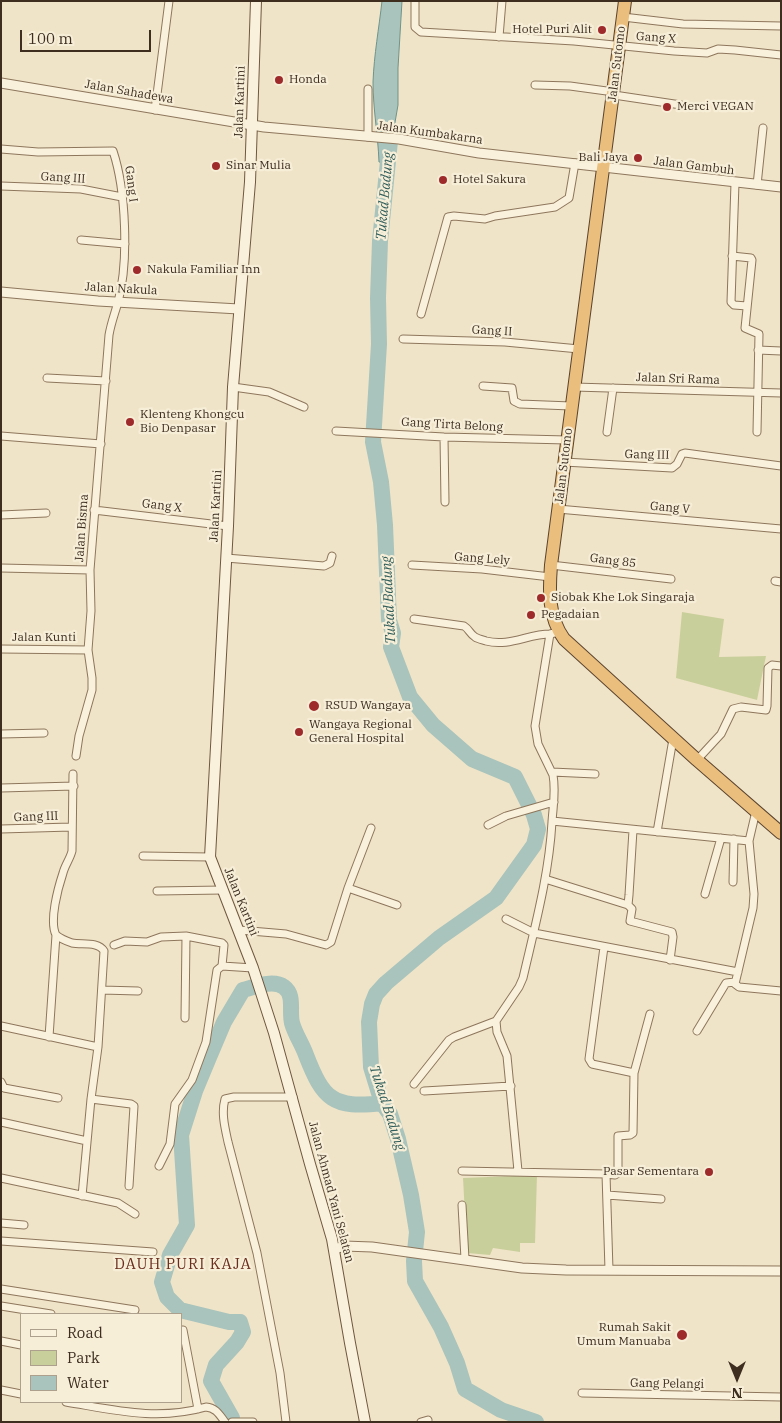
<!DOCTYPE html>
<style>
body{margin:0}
#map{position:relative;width:782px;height:1423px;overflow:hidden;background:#f0e4c8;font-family:"IBM Plex Serif",serif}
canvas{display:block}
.frame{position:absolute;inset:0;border:2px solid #3d2e20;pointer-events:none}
.legend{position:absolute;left:20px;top:1313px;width:162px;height:90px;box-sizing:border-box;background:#f7eed8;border:1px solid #ada18e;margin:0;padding:6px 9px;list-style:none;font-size:15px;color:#3d2e20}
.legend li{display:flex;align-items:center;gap:10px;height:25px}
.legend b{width:25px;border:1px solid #ada18e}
.north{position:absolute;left:712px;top:1353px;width:50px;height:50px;-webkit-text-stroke:4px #f7eed8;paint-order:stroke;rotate:180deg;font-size:14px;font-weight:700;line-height:20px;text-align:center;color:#3d2e20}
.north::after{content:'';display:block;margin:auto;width:18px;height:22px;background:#3d2e20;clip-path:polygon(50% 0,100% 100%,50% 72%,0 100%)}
.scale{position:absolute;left:20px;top:30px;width:131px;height:22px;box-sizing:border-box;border:2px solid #3d2e20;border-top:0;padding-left:6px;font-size:15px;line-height:18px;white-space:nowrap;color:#3d2e20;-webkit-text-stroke:4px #f7eed8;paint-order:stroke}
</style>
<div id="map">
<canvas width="782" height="1423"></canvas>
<div class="frame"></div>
<ul class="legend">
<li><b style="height:6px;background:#faf1dc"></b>Road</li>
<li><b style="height:14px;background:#c9cf9b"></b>Park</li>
<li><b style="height:14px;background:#a9c4bc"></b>Water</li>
</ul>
<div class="north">N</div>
<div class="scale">100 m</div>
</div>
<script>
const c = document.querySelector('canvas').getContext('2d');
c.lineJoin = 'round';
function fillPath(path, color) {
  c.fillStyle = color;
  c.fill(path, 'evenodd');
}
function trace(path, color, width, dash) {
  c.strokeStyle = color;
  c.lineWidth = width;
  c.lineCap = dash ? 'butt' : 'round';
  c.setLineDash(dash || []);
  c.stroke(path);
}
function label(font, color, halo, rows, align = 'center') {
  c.font = font + ' "IBM Plex Serif",serif';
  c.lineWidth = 4.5;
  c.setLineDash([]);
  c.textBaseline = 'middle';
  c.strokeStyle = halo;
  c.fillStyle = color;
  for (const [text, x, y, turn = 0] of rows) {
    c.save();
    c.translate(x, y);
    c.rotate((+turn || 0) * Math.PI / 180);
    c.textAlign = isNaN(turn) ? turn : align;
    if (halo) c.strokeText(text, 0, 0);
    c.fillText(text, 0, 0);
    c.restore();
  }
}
fillPath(new Path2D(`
 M682,612L724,619L719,657L766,656L757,700L676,678Z
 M537,1175L535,1243H520V1252L493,1248L490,1255L467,1253L463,1178Z`), '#c9cf9b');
const water = new Path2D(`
 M382,1H402L398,68V105L393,134L392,164L379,162C378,135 373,109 373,82C374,55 379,28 382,1Z`);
fillPath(water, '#a9c4bc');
trace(water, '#6f938a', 1);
trace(new Path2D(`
 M390,141L380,241L378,298L379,344L373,442L381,482L385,525L389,620L393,633L391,647L410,697L433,725L472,759L515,777L534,815L538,829L534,845L496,898L439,938L386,983L376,994L372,1004L369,1022L371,1067L382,1103L390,1114L398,1139L411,1195L417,1232L414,1261L415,1281L441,1327L457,1363L465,1389L501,1410L536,1422
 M232,1418L211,1381L216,1365L237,1342L243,1332L240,1322H229L180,1310L167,1297L162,1282L170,1255L187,1225L181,1135L195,1091L210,1055L224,1022L243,990C254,987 273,979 284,987C295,995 289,1011 292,1023C295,1034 302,1044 306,1055C323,1099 333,1109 382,1103`), '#a9c4bc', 16);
const minor = new Path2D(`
 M415,1V27L421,32L574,41L674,51L707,53L718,49L735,50L781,55
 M623,17L683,24L781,26
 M499,37L502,1
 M535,85L570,86L614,92
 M368,89V137
 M614,95L681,105
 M155,110L169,1
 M1,149L38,152L113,151C126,190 129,262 118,302C115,313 111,323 109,335L90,570L91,611L88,650L92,678V690L79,736L76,756
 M735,183L731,302L734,305L747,306
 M757,185L763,128
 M1,186L81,189L122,197
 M81,240L125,244
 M732,256L751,258L752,260L745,328L759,334L757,432
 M421,314L448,217L454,216L485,219L495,216L555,207L569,198L575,163
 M403,339L505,342L579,349
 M758,350L781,351
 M47,378L106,381
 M483,386L512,388L514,401L520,404L571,406
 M233,387L269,392L304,407
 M574,387L781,393
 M336,431L444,437L567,440
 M607,432L613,388
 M1,436L101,444
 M444,437L445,502
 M564,462L672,468L677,464L682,454L685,453L781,466
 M558,509L781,529
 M94,510L228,526
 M1,515L46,513
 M226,558L324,566L330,563L332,556
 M412,565L482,569L550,577
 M551,565L671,579
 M1,568L90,570
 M775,581L781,582
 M414,619L464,626C469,629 470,634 475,637C478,639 483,640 486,641C509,647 528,634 550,634
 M1,649L88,650
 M1,734L44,733
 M697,760L721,734L733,709L741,707L766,710L767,706L768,668L772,665L781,666
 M552,772L595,774
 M1,788L74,786
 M756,811L749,841L754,894L753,908L735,984L739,987L781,991
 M552,821L749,841
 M488,825L506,816L554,802
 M1,829L71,827
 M633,830L629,895L628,905L632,909L630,921L672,932L673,937L670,960
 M657,832L673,739
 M143,856L210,857
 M545,879L628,905
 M733,882L734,839
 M348,888L371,828
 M157,891L223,890
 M705,894L721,838
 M506,919L534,933L738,972
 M239,930L286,934L326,945L331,942L348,888L397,905
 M56,935C61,939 66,941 72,943C82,945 98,941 104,951L98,1047L91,1099L82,1196
 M114,945L125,941L147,942L161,937L186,936L222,943L224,945L222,966
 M604,947L589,1059L592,1064L634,1073
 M102,990L138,991
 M185,1018L186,936
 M1,1026L98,1047
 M697,1031L726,983L735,982
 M49,1037L56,935C49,921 58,888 63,873C65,865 70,859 72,851L73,774
 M1,1082L4,1088L58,1098
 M414,1084L449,1040L454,1037L496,1021
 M424,1091L511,1086
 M91,1099L131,1104L134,1106L129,1186
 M1,1122L87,1141
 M159,1166L170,1144L175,1104L192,1080L206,1042L217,970L222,966L253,968
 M462,1171L606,1174L609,1270
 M518,1171L507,1056L497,1032L496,1021L519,987L523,978C535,926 549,875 552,822C553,806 556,791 553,775L538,744L535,726L550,634L559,632
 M606,1174L615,1175L618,1173V1136L630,1135L633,1133L634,1073L650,1014
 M1,1178L118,1203L135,1214
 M607,1195L661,1199
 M462,1205L465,1259
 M1,1223L24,1225
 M1,1241L153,1252
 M1,1289L135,1310
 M1,1306L51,1314
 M183,1330L198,1409
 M1,1341L21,1345
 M1,1390L21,1394
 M582,1393L781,1397
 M66,1402C115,1410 157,1421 206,1407C216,1408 219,1414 225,1422
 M232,1422H253
 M286,1422L280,1373L257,1253L228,1142C225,1128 221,1113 225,1099L234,1097H293
 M421,1422L428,1420`);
const tertiary = new Path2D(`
 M1,83L264,127L399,139L479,153L781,187
 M1,292L98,301L239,309
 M335,1249L344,1246L372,1247L522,1268L566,1270L781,1271`);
const secondary = new Path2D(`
 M256,1L250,182L233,387L228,526L210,857L253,968L274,1033L310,1164L332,1239L350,1343L365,1422`);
const trunk = new Path2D(`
 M625,1L551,565C549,591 548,617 564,639L697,760L781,833`);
trace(minor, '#8d765c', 9);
trace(tertiary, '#8d765c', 11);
trace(secondary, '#6f573f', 12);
trace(trunk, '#5b4430', 14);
trace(minor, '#faf1dc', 7);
trace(tertiary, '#faf1dc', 9);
trace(secondary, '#faf1dc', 10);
trace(trunk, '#eabe7c', 12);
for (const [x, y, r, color] of [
 [602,30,5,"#9e2a2b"],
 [279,80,5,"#9e2a2b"],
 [667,107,5,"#9e2a2b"],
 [638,158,5,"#9e2a2b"],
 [216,166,5,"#9e2a2b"],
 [443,180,5,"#9e2a2b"],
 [137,270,5,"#9e2a2b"],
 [130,422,5,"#9e2a2b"],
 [541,598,5,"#9e2a2b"],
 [531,615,5,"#9e2a2b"],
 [314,706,6,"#9e2a2b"],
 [299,732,5,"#9e2a2b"],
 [709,1172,5,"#9e2a2b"],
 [682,1335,6,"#9e2a2b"]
]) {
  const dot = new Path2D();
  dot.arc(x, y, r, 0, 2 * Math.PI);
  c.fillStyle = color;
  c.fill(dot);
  trace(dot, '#f7eed8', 2);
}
label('12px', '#3d2e20', '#f7eed8', [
 ["Hotel Puri Alit",592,30,"right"],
 ["Honda",289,80],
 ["Merci VEGAN",677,107],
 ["Bali Jaya",628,158,"right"],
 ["Sinar Mulia",226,166],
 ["Hotel Sakura",453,180],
 ["Nakula Familiar Inn",147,270],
 ["Klenteng Khongcu",140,415],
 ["Bio Denpasar",140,429],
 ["Siobak Khe Lok Singaraja",551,598],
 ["Pegadaian",541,615],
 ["RSUD Wangaya",325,706],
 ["Wangaya Regional",309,725],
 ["General Hospital",309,739],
 ["Pasar Sementara",699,1172,"right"],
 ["Rumah Sakit",671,1328,"right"],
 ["Umum Manuaba",671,1342,"right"]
], 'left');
label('12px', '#3d2e20', '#f7eed8', [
 ["Gang X",656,38,4],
 ["Jalan Sutomo",617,64,-83],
 ["Jalan Sahadewa",129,92,10],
 ["Jalan Kartini",240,102,-88],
 ["Jalan Kumbakarna",430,133,8],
 ["Jalan Gambuh",694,166,7],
 ["Gang III",63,178,3],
 ["Gang I",131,184,83],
 ["Jalan Nakula",121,289,3],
 ["Gang II",492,331,3],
 ["Jalan Sri Rama",678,379,2],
 ["Gang Tirta Belong",452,425,3],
 ["Gang III",647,455,1],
 ["Jalan Sutomo",564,466,-83],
 ["Gang X",162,506,7],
 ["Jalan Kartini",216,506,-87],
 ["Gang V",670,508,5],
 ["Jalan Bisma",82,528,-86],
 ["Gang Lely",482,559,4],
 ["Gang 85",613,561,7],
 ["Jalan Kunti",44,638],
 ["Gang III",36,817,-2],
 ["Jalan Kartini",241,902,68],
 ["Jalan Ahmad Yani Selatan",331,1192,75],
 ["Gang Pelangi",667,1384,1]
]);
label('italic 14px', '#2f5d5a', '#f7eed8', [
 ["Tukad Badung",385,196,-85],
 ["Tukad Badung",389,600,-93],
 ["Tukad Badung",387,1108,72]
]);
c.letterSpacing = '1px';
label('15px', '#6b2e1e', '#f7eed8', [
 ["DAUH PURI KAJA",183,1265]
]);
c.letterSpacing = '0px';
</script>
